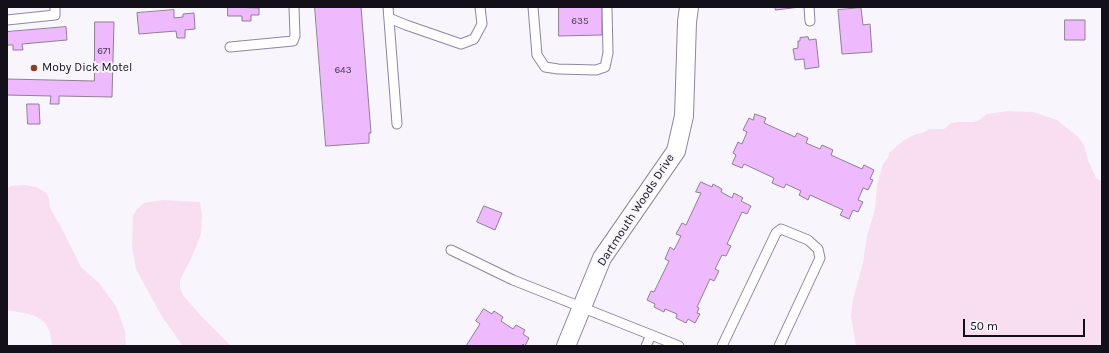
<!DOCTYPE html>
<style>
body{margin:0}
#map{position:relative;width:1109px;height:353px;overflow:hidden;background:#f8f6fc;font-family:Karla,sans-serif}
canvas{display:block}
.frame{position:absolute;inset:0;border:8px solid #13101a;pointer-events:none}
.scale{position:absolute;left:963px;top:319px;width:122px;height:18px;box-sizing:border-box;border:2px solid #13101a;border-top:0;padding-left:5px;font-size:12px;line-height:14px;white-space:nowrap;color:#13101a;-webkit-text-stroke:3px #f8f6fc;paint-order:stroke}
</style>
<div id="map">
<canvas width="1109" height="353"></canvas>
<div class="frame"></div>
<div class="scale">50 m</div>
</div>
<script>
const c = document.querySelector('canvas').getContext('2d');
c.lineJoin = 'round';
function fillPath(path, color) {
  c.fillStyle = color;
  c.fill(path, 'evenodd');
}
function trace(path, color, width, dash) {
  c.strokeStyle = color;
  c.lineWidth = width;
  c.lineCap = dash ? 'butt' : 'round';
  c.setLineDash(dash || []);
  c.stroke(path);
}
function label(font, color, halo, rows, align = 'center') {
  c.font = font + ' Karla,sans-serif';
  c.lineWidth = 4;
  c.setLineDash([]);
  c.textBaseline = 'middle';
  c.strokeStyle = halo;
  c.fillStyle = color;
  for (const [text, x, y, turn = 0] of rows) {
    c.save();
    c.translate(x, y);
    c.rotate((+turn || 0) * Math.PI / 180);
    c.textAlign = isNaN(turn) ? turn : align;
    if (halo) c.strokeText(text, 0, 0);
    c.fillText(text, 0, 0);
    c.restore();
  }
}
fillPath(new Path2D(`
 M1008,111L1033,112L1057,120L1077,136L1084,145L1088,160L1096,178L1102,182V346H856L851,316L853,299L863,263L867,236L875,209L877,185L883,164L889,156V153C896,147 903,140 912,136C918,133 924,134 929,129H944L951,123L957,122H974L981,119L987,114Z
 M24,185L37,187L46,193L49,198L50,208L61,227L81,267L99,283L116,306L125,331L126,346H52C50,314 33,315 7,310V189L11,186Z
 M163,200L200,202L202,216L201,234L191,259L180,280V288L183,295L200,315L231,346H183L161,315L136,269L132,247L133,216L137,209L144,203Z`), '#f9deef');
const building = new Path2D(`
 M228,7L259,8V15H251V21H242V16H228Z
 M315,7H361L371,133H369V143L326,146Z
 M559,7H602V35L559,36Z
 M775,7H800L776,10Z
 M861,8L863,25L870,24L872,52L842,54L838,10Z
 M174,10V18L183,17V14L194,13L195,29L185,30V38H177L176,31L139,34L137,13Z
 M1065,20H1085V40H1065Z
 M95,22H114L112,97L59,96V104H50L51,96L7,95V79L94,81Z
 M66,27L67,40L22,44L23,50H13V45H7V32Z
 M808,37L809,40L816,39L819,67L805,69L804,59L795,60L793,49L798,48V41H800V38Z
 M27,104H39L40,124H28Z
 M755,114L766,118L764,123L795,137L797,133L808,138L806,143L820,149L822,145L833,150L831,155L862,169L864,165L874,170L870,179L873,180L868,190L863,188L858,200L863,202L858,212L853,210L849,219L840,215L843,210L810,195L808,200L799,195L801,191L786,184L784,188L772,183L774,178L744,164L742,168L732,164L736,155L733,153L738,142L742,144L747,132L743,130L749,118L753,120Z
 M701,182L712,187L713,184L722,189L721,192L732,198L734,193L743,198L741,201L751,206L747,214L742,212L727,244L731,246L726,256L722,255L715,269L719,271L714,281L710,279L697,307L699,308L697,313L700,314L695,323L688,319L686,323L676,318L677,314L665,309L664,312L654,307L655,304L647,300L651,291L654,292L669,261L665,259L670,247L674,250L681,236L676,234L682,223L686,225L701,193L696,192Z
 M484,206L502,213L495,230L477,222Z
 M484,309L492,314L494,311L503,317L501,321L513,329L516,325L525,330L523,334L529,338L525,346L523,344L522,346H466L480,324L476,321Z`);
fillPath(building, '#efb9fe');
trace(building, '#907e95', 1);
const service = new Path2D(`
 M388,7L397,124
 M533,7L537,55L545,67L558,69L596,70L605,67L608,53L607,7
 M809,7L810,21
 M389,18L406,25L461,44L474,39L482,24L480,7
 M7,20L55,15V7
 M230,47L293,41L295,36L294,7
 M451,250L513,280L679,346
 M646,346L651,335
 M722,346L776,233L781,229L808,240L818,249L820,258L779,346`);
const minor = new Path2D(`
 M566,346L602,258L676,151L684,116L687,22L689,7`);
trace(service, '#8d86a1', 11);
trace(minor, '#8d86a1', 20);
trace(service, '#fff', 9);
trace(minor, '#fff', 18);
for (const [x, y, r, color] of [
 [34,68,4,"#884021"]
]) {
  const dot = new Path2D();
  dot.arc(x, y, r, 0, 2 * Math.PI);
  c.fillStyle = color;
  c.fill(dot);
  trace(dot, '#f8f6fc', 1.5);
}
label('10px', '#4a3a53', null, [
 ["635",580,21],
 ["671",104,51],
 ["643",343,70]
]);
label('12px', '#13101a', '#f8f6fc', [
 ["Moby Dick Motel",42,68]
], 'left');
label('12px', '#13101a', '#f8f6fc', [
 ["Dartmouth Woods Drive",636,210,-57]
]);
</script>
